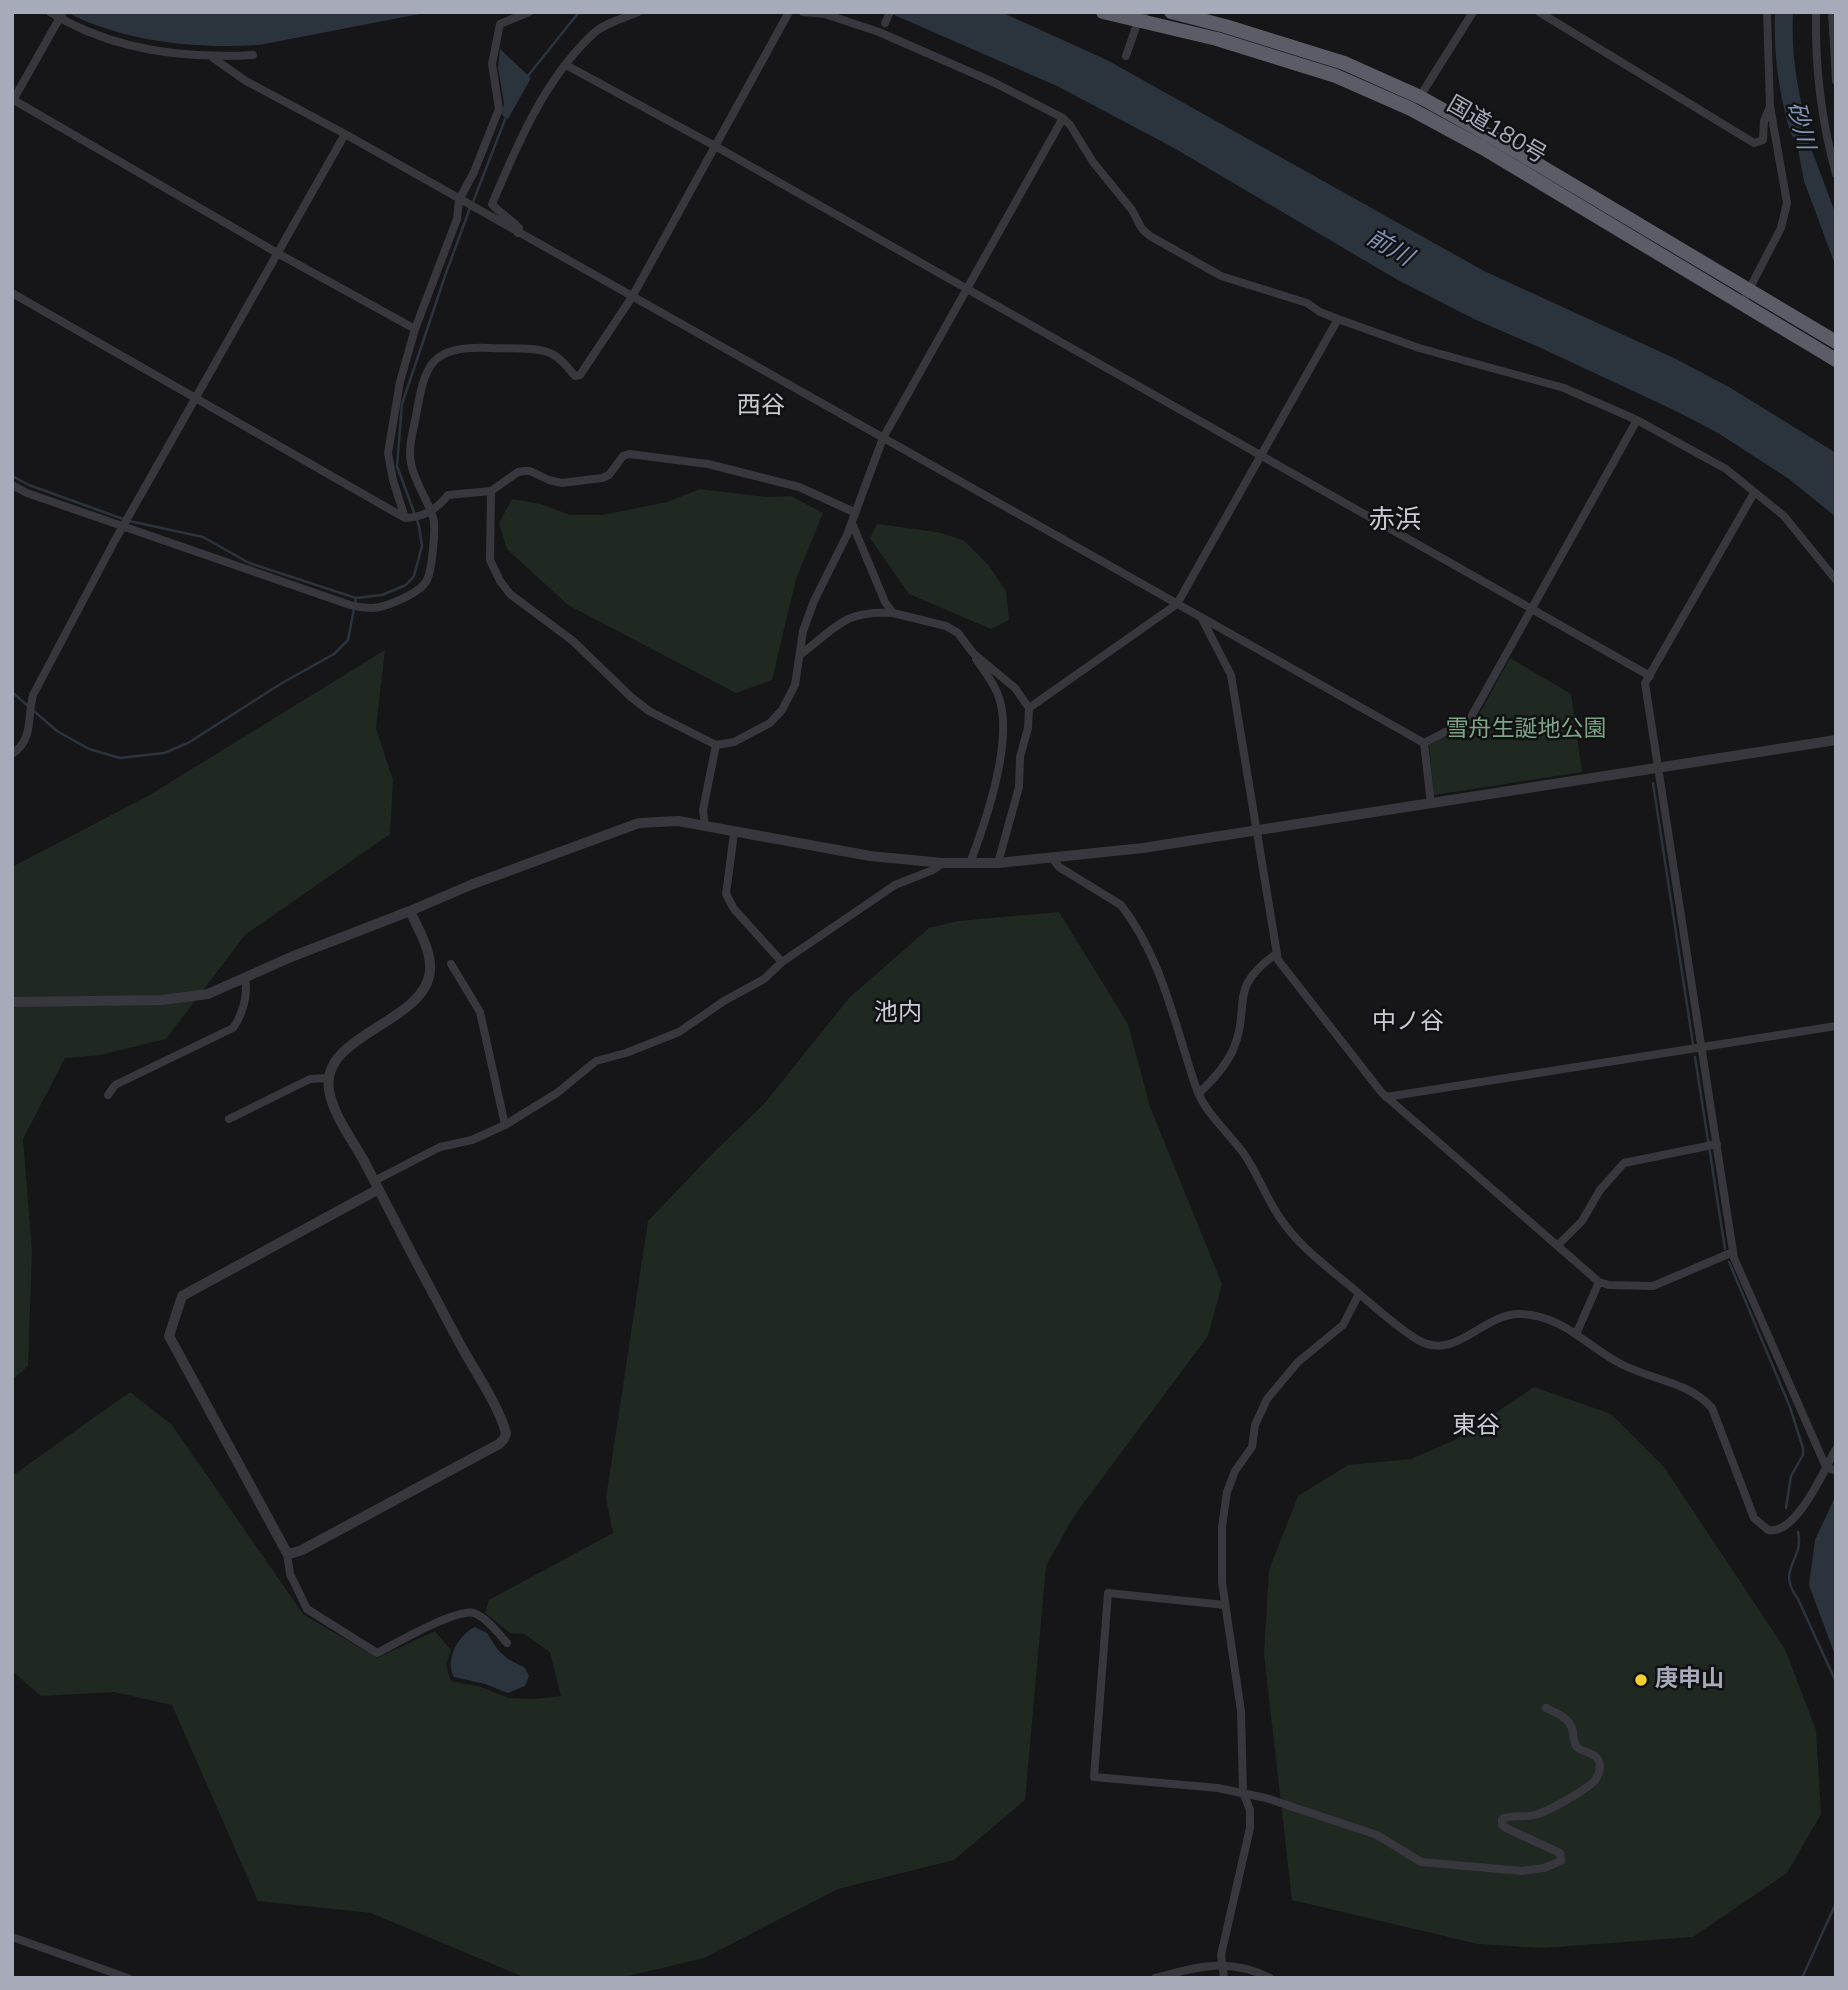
<!DOCTYPE html>
<meta charset="utf-8">
<style>
body{margin:0}
#map{position:relative;width:1848px;height:1990px;overflow:hidden;background:#161618;font-family:"Nunito Sans",sans-serif}
canvas{display:block}
.frame{position:absolute;inset:0;border:14px solid #a7aab9;pointer-events:none}
</style>
<div id="map">
<canvas width="1848" height="1990"></canvas>
<div class="frame"></div>
</div>
<script>
const c = document.querySelector('canvas').getContext('2d');
c.lineJoin = 'round';
function fillPath(path, color) {
  c.fillStyle = color;
  c.fill(path, 'evenodd');
}
function trace(path, color, width, dash) {
  c.strokeStyle = color;
  c.lineWidth = width;
  c.lineCap = dash ? 'butt' : 'round';
  c.setLineDash(dash || []);
  c.stroke(path);
}
function label(font, color, halo, rows, align = 'center') {
  c.font = font + ' "Nunito Sans","Noto Sans JP",sans-serif';
  c.lineWidth = 5;
  c.setLineDash([]);
  c.textBaseline = 'middle';
  c.strokeStyle = halo;
  c.fillStyle = color;
  for (const [text, x, y, turn = 0] of rows) {
    c.save();
    c.translate(x, y);
    c.rotate((+turn || 0) * Math.PI / 180);
    c.textAlign = isNaN(turn) ? turn : align;
    if (halo) c.strokeText(text, 0, 0);
    c.fillText(text, 0, 0);
    c.restore();
  }
}
fillPath(new Path2D(`
 M700,489L767,497L791,496L823,513L796,579L772,680L736,693L568,605L507,549L499,523L512,499L541,504L570,515H603L667,502Z
 M877,524L937,532L963,540L989,566L1006,591L1009,620L991,629L909,594L870,538Z
 M385,650L376,728L393,780L390,834L245,935L166,1039L100,1055L65,1058L23,1139L32,1251L28,1366L12,1380V867L148,796Z
 M1510,658L1571,694L1582,772L1434,795L1429,745L1475,722Z
 M1059,912L1128,1024L1150,1107L1222,1284L1208,1336L1074,1516L1046,1566L1025,1800L954,1860L838,1889L704,1958L620,1978H526L371,1913L258,1901L172,1705L114,1692L41,1696L12,1671V1476L130,1392L172,1425L303,1614L377,1658L435,1631L451,1650L446,1665L451,1681L481,1687L509,1698L534,1699L561,1696L550,1652L524,1634L510,1633L485,1613L489,1600L613,1533L606,1498L648,1221L713,1153L764,1104L849,998L929,928L958,921Z
 M1534,1387L1611,1414L1664,1467L1785,1649L1816,1730L1821,1814L1787,1873L1693,1937L1542,1948L1478,1944L1292,1900L1264,1654L1269,1570L1298,1496L1348,1465L1411,1459L1455,1440Z`), '#202822');
fillPath(new Path2D(`
 M66,12H430L259,45C195,49 124,42 66,12Z
 M882,12H1001L1107,60L1484,271L1676,359L1729,387L1836,453V517L1789,479L1718,433L1678,412L1541,348L1474,319L1396,279L1174,148L1059,87L892,14Z
 M500,49L531,78L508,119L502,115L504,103L498,68Z
 M1790,108H1796L1836,215V267L1804,181Z
 M1836,1495V1658L1809,1585L1815,1540Z
 M475,1627L487,1633L498,1650L508,1659L525,1668L529,1676L525,1686L508,1693L485,1684L454,1677C444,1660 459,1634 475,1627Z`), '#2b333d');
trace(new Path2D(`
 M527,77L579,12
 M473,202L506,117
 M12,476L29,485L123,519
 M129,521L203,537L249,563L356,598L382,595L406,585L414,576L422,546L419,526L397,466L402,404L446,273L470,208
 M12,692L57,731L89,749L120,758L164,753L188,743L282,683L334,654L348,640L356,598
 M1653,783L1693,1044
 M1695,1057L1725,1249
 M1729,1262L1790,1407L1803,1448V1455L1791,1476L1786,1508
 M1798,1532C1805,1560 1775,1569 1798,1599L1836,1682
 M1802,1978L1836,1903`), '#2b333d', 2.5);
trace(new Path2D(`
 M1784,12C1782,51 1788,92 1799,130`), '#2b333d', 18);
trace(new Path2D(`
 M50,12C111,50 183,59 253,55
 M803,12L825,14L879,32L993,82L1063,118L1070,125L1093,162L1132,210L1142,229L1150,236L1221,276L1307,303L1320,312L1338,319L1419,348L1564,388L1637,420L1726,469L1784,516L1836,580
 M1539,12L1754,143L1763,140L1764,121L1769,109
 M1816,12C1815,68 1821,120 1836,174
 M1832,12L1836,81
 M885,23L890,12
 M1126,56L1138,21L1145,12
 M213,58L246,81L345,134L1424,743
 M566,65L715,146L1650,676
 M1419,98L1473,12
 M12,99L279,254L415,329
 M12,102L63,12
 M518,233L519,228C511,219 498,212 492,204C518,143 545,78 594,33C605,23 624,18 638,12
 M12,293L405,518C424,517 436,510 448,495L491,491L518,472L525,471H530L549,480L562,483L602,478L609,475L623,456L629,454L708,464L799,487L854,512
 M1742,303L1781,228L1787,203L1770,106L1767,12
 M12,485L27,493L350,605C357,607 364,608 371,608C385,608 421,593 427,580C432,570 435,534 434,522C433,509 414,482 411,463C408,448 413,431 416,416C425,363 431,346 489,348C505,349 539,346 552,354C561,358 569,369 575,376L580,375L632,297L789,12
 M491,491L490,560L500,581L510,594L573,641L631,697L649,711L716,745L734,742L770,723L782,710L795,685L803,631L814,601L847,535L883,438L1063,118
 M1754,493L1645,683L1734,1258L1826,1467L1836,1471
 M405,518L393,480L388,453L400,382L415,329L457,219L459,200L474,172L499,109L492,64L500,24L529,12
 M852,523L885,602L893,613L946,626L958,633L973,653L1015,688L1029,708L1028,728L1020,757L1019,787L998,863
 M1201,617L1231,675L1278,960L1382,1093L1599,1282L1609,1285L1653,1286L1733,1252
 M801,654C837,627 844,610 893,613
 M1029,708L1177,604L1338,319
 M1424,743L1470,719L1637,420
 M1424,743L1431,804
 M12,754C34,739 27,718 33,695L114,542L345,134
 M705,826L703,810L716,745
 M734,833L726,894L734,909L782,962
 M1053,859L1059,867L1121,905C1163,959 1175,1027 1197,1090C1206,1114 1229,1133 1244,1154C1258,1174 1266,1198 1280,1218C1300,1248 1329,1268 1356,1291C1376,1308 1395,1326 1418,1340C1456,1362 1483,1313 1520,1314C1564,1315 1588,1348 1623,1365C1653,1380 1689,1382 1712,1408L1754,1518L1768,1530C1796,1536 1824,1470 1836,1449
 M970,863C986,821 1012,744 1000,701C996,686 985,672 976,659
 M451,964L480,1012L505,1125
 M1199,1093C1212,1081 1225,1067 1233,1050C1252,1005 1226,989 1276,954
 M108,1095L115,1085L233,1028C243,1014 248,995 245,978
 M1386,1097L1836,1026
 M229,1119L310,1079L327,1078
 M374,1181L440,1147L472,1140L505,1125L557,1093L596,1061L626,1053L679,1032L724,1001L764,979L782,962L895,885L933,870L943,863
 M1558,1245L1582,1221L1600,1190L1624,1163L1717,1144
 M1577,1332L1599,1282
 M287,1553L290,1574L307,1609L377,1653C395,1644 456,1608 474,1613C486,1617 499,1634 507,1643
 M1225,1605L1108,1593L1094,1777L1218,1788L1266,1798L1377,1835L1421,1862L1522,1871L1544,1868L1561,1861L1560,1853L1506,1828L1502,1825V1819C1513,1814 1524,1818 1535,1815C1547,1812 1590,1788 1596,1779C1600,1773 1602,1764 1597,1758C1592,1752 1583,1752 1578,1748C1573,1744 1574,1738 1573,1732C1571,1719 1557,1713 1546,1708
 M12,1937L128,1978
 M1155,1978C1197,1967 1229,1957 1270,1978
 M1224,1978L1221,1955L1250,1828V1810L1243,1792L1241,1711L1222,1582V1527L1227,1492L1235,1471L1252,1447L1255,1425L1267,1399L1298,1362L1343,1325L1359,1294`), '#37373d', 8);
trace(new Path2D(`
 M12,1002L162,1000L208,994L291,957L410,911L473,884L639,823L678,821L870,856L943,863H998L1143,848L1836,740
 M377,1190L182,1296L169,1336L287,1553H293L302,1550L499,1444L504,1439L506,1433C499,1406 474,1370 460,1344C427,1283 395,1222 364,1161C352,1139 333,1115 329,1090C320,1034 425,1023 430,971C432,951 418,929 410,911`), '#37373d', 10);
trace(new Path2D(`
 M1103,12L1217,39L1336,76L1411,109L1483,148L1836,360
 M1171,12L1225,26L1344,63L1420,97L1492,137L1836,342`), '#5b5c66', 14);
for (const [x, y, r, color] of [
 [1641,1680,7,"#fad02c"]
]) {
  const dot = new Path2D();
  dot.arc(x, y, r, 0, 2 * Math.PI);
  c.fillStyle = color;
  c.fill(dot);
  trace(dot, '#111113', 2.5);
}
label('23px', '#a7aab9', '#111113', [
 ["国道180号",1496,131,30]
]);
label('23px', '#7da585', '#111113', [
 ["雪舟生誕地公園",1526,730]
]);
label('bold 23px', '#a7aab9', '#111113', [
 ["庚申山",1655,1680]
], 'left');
label('italic 24px', '#7d93b5', '#111113', [
 ["砂川",1799,126,76],
 ["前川",1389,249,30]
]);
label('24px', '#c9cad4', '#111113', [
 ["西谷",761,407],
 ["池内",898,1014],
 ["中ノ谷",1408,1023],
 ["東谷",1476,1427]
]);
label('26px', '#c9cad4', '#111113', [
 ["赤浜",1395,522]
]);
</script>
